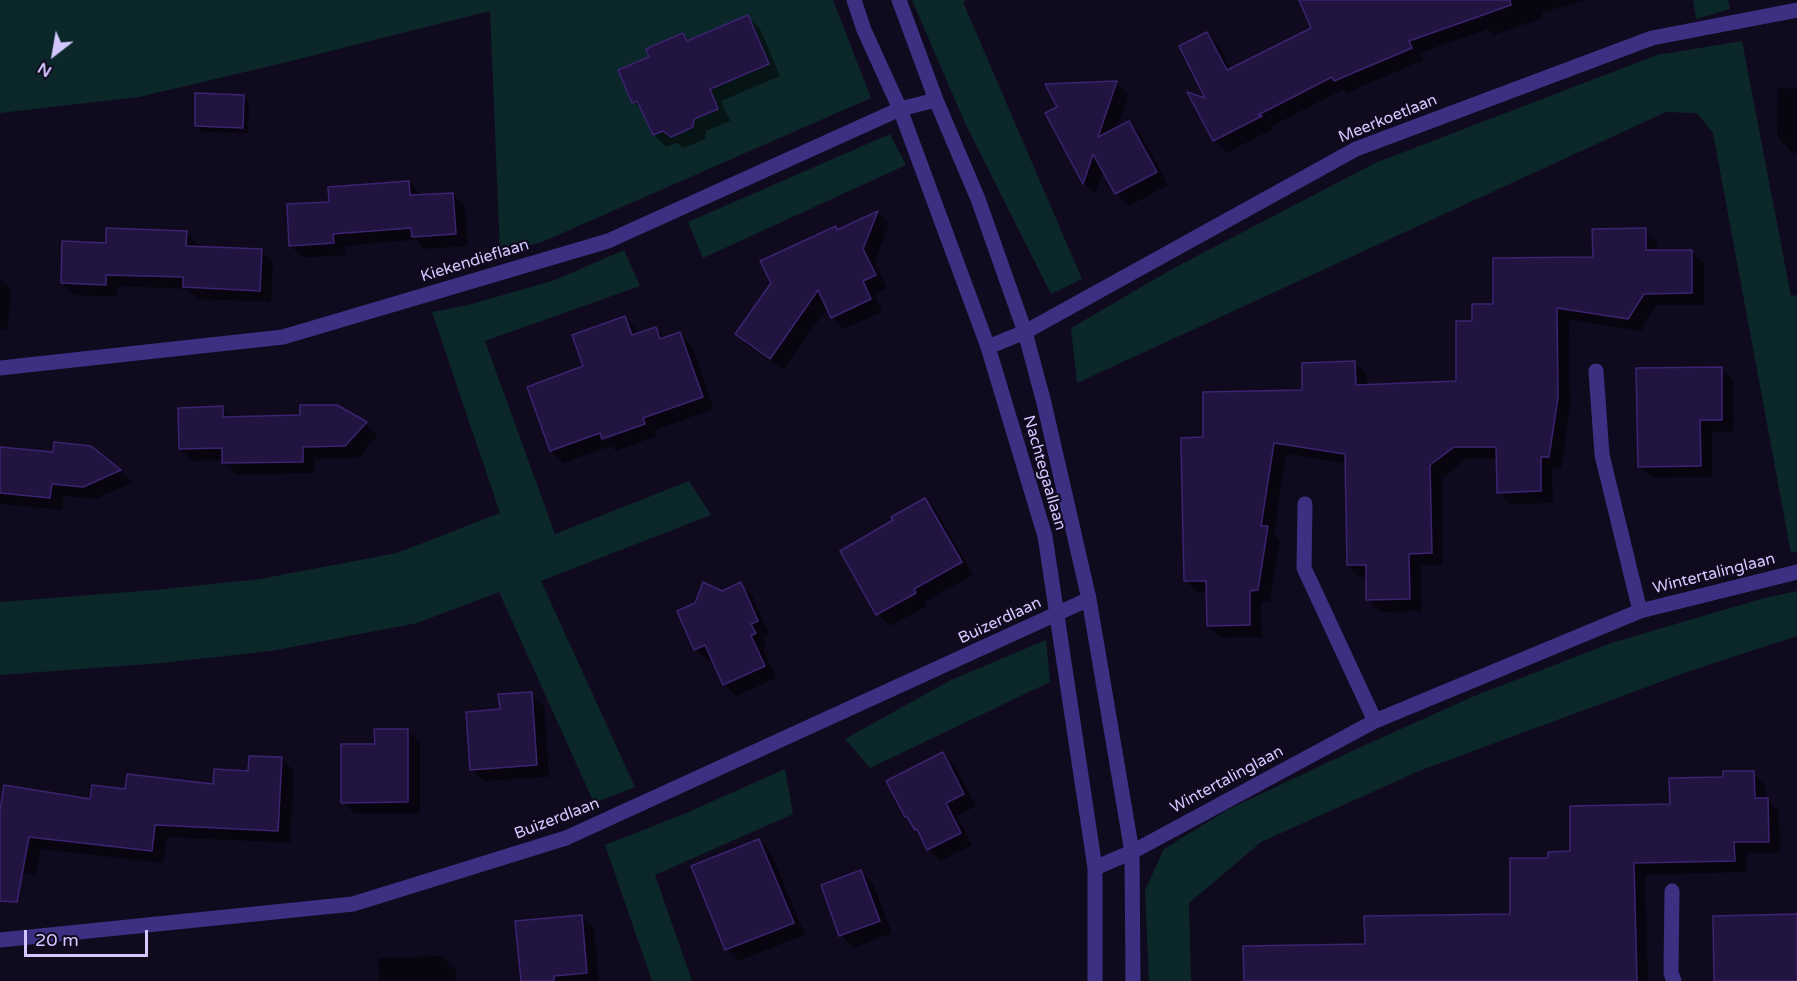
<!DOCTYPE html>
<style>
body{margin:0}
#map{position:relative;width:1797px;height:981px;overflow:hidden;background:#100a1f;font-family:"Varela Round",sans-serif}
canvas{display:block}
.north{position:absolute;left:24px;top:24px;width:60px;height:60px;-webkit-text-stroke:4px #100a1f;paint-order:stroke;rotate:211deg;font-size:16px;font-weight:700;line-height:24px;text-align:center;color:#d4c7ff}
.north::after{content:'';display:block;margin:auto;width:21px;height:27px;background:#d4c7ff;clip-path:polygon(50% 0,100% 100%,50% 72%,0 100%)}
.scale{position:absolute;left:24px;top:930px;width:124px;height:27px;box-sizing:border-box;border:3px solid #d4c7ff;border-top:0;padding-left:8px;font-size:18px;line-height:21px;white-space:nowrap;color:#d4c7ff;-webkit-text-stroke:4px #100a1f;paint-order:stroke}
</style>
<div id="map">
<canvas width="1797" height="981"></canvas>
<div class="north">N</div>
<div class="scale">20 m</div>
</div>
<script>
const c = document.querySelector('canvas').getContext('2d');
c.lineJoin = 'round';
function fillPath(path, color) {
  c.fillStyle = color;
  c.fill(path, 'evenodd');
}
function trace(path, color, width, dash) {
  c.strokeStyle = color;
  c.lineWidth = width;
  c.lineCap = dash ? 'butt' : 'round';
  c.setLineDash(dash || []);
  c.stroke(path);
}
function label(font, color, halo, rows, align = 'center') {
  c.font = font + ' "Varela Round",sans-serif';
  c.lineWidth = 4.5;
  c.setLineDash([]);
  c.textBaseline = 'middle';
  c.strokeStyle = halo;
  c.fillStyle = color;
  for (const [text, x, y, turn = 0] of rows) {
    c.save();
    c.translate(x, y);
    c.rotate((+turn || 0) * Math.PI / 180);
    c.textAlign = isNaN(turn) ? turn : align;
    if (halo) c.strokeText(text, 0, 0);
    c.fillText(text, 0, 0);
    c.restore();
  }
}
fillPath(new Path2D(`
 M0,0H833L871,98L542,242L500,253L490,11L287,62L139,97L0,113Z
 M912,0H966L963,2L1082,279L1051,294L965,123Z
 M1693,0H1728L1730,9L1696,19Z
 M1742,41L1791,296L1797,295V552L1791,553L1713,133L1697,113L1666,112L1077,383L1071,328L1174,268L1375,163L1657,55Z
 M890,134L906,165L703,258L688,222Z
 M624,250L640,286L485,341L555,534L689,481L711,515L541,581L635,787L594,803L499,592L417,623L271,651L162,663L0,675V602L155,590L260,579L397,553L500,513L432,312L468,305L555,280Z
 M1797,591V636L1690,671L1419,771L1261,842L1189,903L1191,981H1149L1145,890L1164,849L1227,810L1352,751L1472,697L1611,643L1761,599Z
 M1046,640L1050,682L870,768L845,739L951,680Z
 M785,769L793,814L655,875L692,981H652L605,845L684,814Z`), '#0c2729');
fillPath(new Path2D(`
 M1301,0H1586L1542,13L1543,18L1494,35L1488,29L1420,53L1423,60L1347,93L1344,89L1270,127L1273,129L1226,153L1214,140L1208,100L1207,34L1219,46L1231,70L1313,28Z
 M748,17L760,29L780,76L721,101L730,121L706,131L705,139L684,148L677,143L666,147L654,135L644,113L634,102L651,58L683,34L690,41Z
 M1116,83L1128,95L1117,129L1129,123L1141,135L1168,185L1129,206L1116,193L1104,170L1095,194L1084,183L1047,114Z
 M1778,88L1797,89V154H1794L1777,136Z
 M243,96L249,102L248,133L202,132L196,126Z
 M409,182L421,195L452,194L465,206L468,246L425,249L417,240L385,242L345,246L346,255L303,258L291,246L331,203Z
 M878,212L889,224L875,262L887,288L875,294L882,312L844,329L832,317L828,307L783,370L749,347L737,334L835,228L839,231Z
 M1645,230L1657,242L1658,251H1691L1704,263V305H1656L1641,331L1569,320L1570,410L1561,468L1552,469L1553,503L1511,504L1499,492L1498,459H1466L1442,478L1443,565H1421L1422,611L1380,612L1368,599V577H1360L1348,565L1347,464L1286,454L1274,534L1280,540L1270,602H1261L1262,637L1220,638L1208,625V592H1197L1185,580L1205,439L1304,392L1355,363L1367,375V386L1458,383L1473,322L1495,305L1594,258Z
 M186,232L199,245V248L261,250L273,263L271,302L197,299L186,289L118,286L117,297L74,295L62,282Z
 M0,279L12,291L7,330L0,329Z
 M625,317L637,330L639,334L656,329L666,339L680,334L692,346L714,409L655,430L657,436L616,451L611,446L563,463L551,450L585,367Z
 M1721,368L1733,380L1734,431L1712,432V477L1652,478L1640,466Z
 M337,406L366,424L378,436L358,458L315,459V473L236,475L223,462V460L193,461L180,449L223,408L233,418L302,416Z
 M90,447L120,471L132,483L96,499L64,496L62,510L0,504V449L54,454Z
 M925,500L937,512L973,575L925,602L927,606L890,626L878,614L895,521Z
 M740,584L753,597L769,634L763,637L767,646L763,648L776,678L736,696L724,684L713,659L708,661L695,649L722,592Z
 M531,693L544,705L549,777L484,781L471,769L501,711Z
 M407,730L420,743V814H355L343,802L376,746Z
 M942,754L955,766L976,806L957,816L972,845L941,861L929,849L921,835L906,816Z
 M282,759L294,771L290,843L167,837L163,863L41,849L36,875L0,869V801H91L126,791L215,786Z
 M1753,773L1765,785L1766,799L1779,811L1780,853H1746V872L1645,875L1648,981H1245L1366,946L1512,915L1550,859L1572,853L1724,778Z
 M759,840L771,853L805,935L738,961L726,949Z
 M861,872L873,884L892,933L853,948L841,935Z
 M581,916L594,929L599,981H522Z
 M443,956L456,969V981H379L378,958Z`), '#0007');
const building = new Path2D(`
 M1299,0H1510L1511,5L1409,41L1412,48L1334,81L1332,77L1258,115L1262,116L1213,141L1187,92L1205,98L1179,46L1207,32L1227,70L1311,28Z
 M748,15L769,64L710,89L718,109L694,119L693,127L671,137L663,131L653,135L637,101L632,103L618,70L649,57L646,49L683,33L687,41Z
 M1117,81L1098,137L1129,121L1157,172L1115,194L1093,154L1083,184L1045,113L1057,107L1045,84Z
 M195,93L244,95L243,128L195,126Z
 M409,181L410,195L453,193L456,234L412,237L411,228L333,234L334,243L289,246L287,204L329,202L328,187Z
 M878,211L863,249L876,275L863,281L871,299L831,318L818,290L770,359L735,334L771,283L760,261L836,226L837,230Z
 M106,228L187,231L186,246L262,249L260,291L183,287V277L106,275V285L61,283L62,241L106,243Z
 M1646,228V250H1692V293L1644,294L1628,319L1557,308L1558,397L1549,457H1541V491L1497,493L1496,447H1454L1430,465L1432,553L1409,554L1410,599L1366,600V565H1347L1345,454L1274,443L1261,526H1268L1258,590L1250,591V625L1207,626L1206,581H1184L1181,446V438L1203,437V392L1302,390V363L1355,361L1356,385L1456,381V321H1472V304H1493V258L1593,257L1592,229Z
 M625,316L632,335L656,327L660,339L680,332L703,397L643,418L645,424L602,439L600,433L550,451L527,387L583,366L572,335Z
 M1722,367V420H1700L1701,466L1638,467L1636,368Z
 M300,405H337L367,422L345,446L303,447V462L222,463V448L179,449L178,408L223,406V417L300,415Z
 M54,442L91,446L121,470L83,487L52,484L50,498L0,493V447L53,452Z
 M925,498L962,562L914,589L916,593L876,615L840,551L893,520L891,517Z
 M703,582L722,591L741,582L758,621L751,624L756,633L751,636L765,666L723,685L705,645L694,650L677,611L695,603Z
 M532,692L537,765L470,770L466,712L500,709L498,694Z
 M374,729H408V802L341,803V744H375Z
 M943,752L964,794L946,803L961,833L927,850L917,829L915,830L907,817H905L886,781Z
 M249,756L282,757L278,831L155,825L152,851L29,837L17,902L0,901V810L4,785L90,799L92,785L125,789L127,774L213,784L214,769L248,771Z
 M1723,771H1754L1755,798H1768L1769,842H1734L1735,861L1634,863L1637,981H1244L1243,946L1365,944L1364,916L1510,914V858H1548V852L1570,851V806L1670,804L1669,778L1723,777Z
 M759,839L794,923L725,950L691,866Z
 M861,870L880,921L839,936L821,885Z
 M1797,914V981H1714L1713,916Z
 M582,915L587,973L554,976V981H521L515,921Z`);
fillPath(building, '#221441');
trace(building, '#3b2370', 1.5);
trace(new Path2D(`
 M854,0L864,30L900,109L988,347L1045,536L1095,868V981
 M899,0L936,100L978,199L1025,332L1044,403L1089,599L1132,852L1133,981
 M988,347L1025,332L1356,149L1652,38L1797,10
 M0,368L283,337L608,241L900,109L936,100
 M1596,371L1602,455L1640,611
 M1305,504L1304,568L1375,721
 M1095,868L1132,852L1375,721L1640,611L1797,572
 M1672,891L1671,973L1674,981
 M0,940L353,904L566,838L1089,599`), '#3c3083', 15);
label('16px', '#d4c7ff', '#100a1f', [
 ["Meerkoetlaan",1388,119,-22],
 ["Kiekendieflaan",475,261,-17],
 ["Nachtegaallaan",1044,473,74],
 ["Wintertalinglaan",1714,574,-14],
 ["Buizerdlaan",1000,621,-25],
 ["Wintertalinglaan",1227,780,-28],
 ["Buizerdlaan",557,819,-21]
]);
</script>
